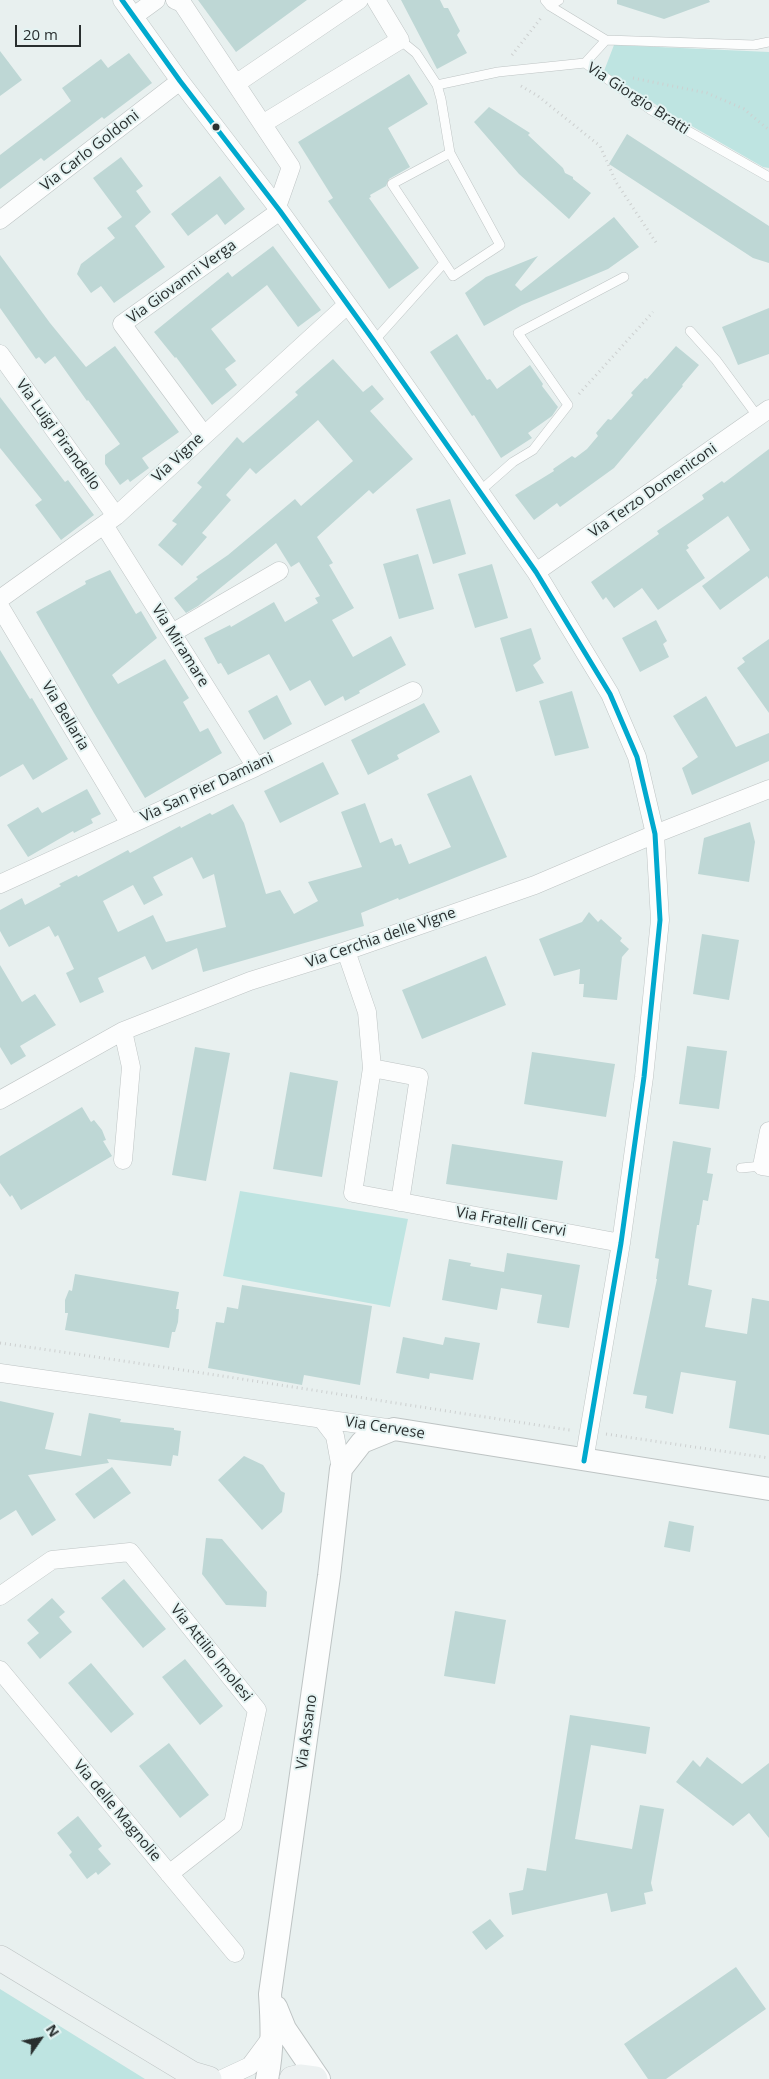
<!DOCTYPE html>
<style>
body{margin:0}
#map{position:relative;width:769px;height:2079px;overflow:hidden;background:#e8f0ef;font-family:"Open Sans",sans-serif}
canvas{display:block}
.north{position:absolute;left:15px;top:2014px;width:50px;height:50px;-webkit-text-stroke:4px #e4f3f2;paint-order:stroke;rotate:57deg;font-size:14px;font-weight:700;line-height:20px;text-align:center;color:#292f2f}
.north::after{content:'';display:block;margin:auto;width:18px;height:22px;background:#292f2f;clip-path:polygon(50% 0,100% 100%,50% 72%,0 100%)}
.scale{position:absolute;left:15px;top:25px;width:66px;height:22px;box-sizing:border-box;border:2px solid #292f2f;border-top:0;padding-left:6px;font-size:15px;line-height:18px;white-space:nowrap;color:#292f2f;-webkit-text-stroke:4px #e4f3f2;paint-order:stroke}
</style>
<div id="map">
<canvas width="769" height="2079"></canvas>
<div class="north">N</div>
<div class="scale">20 m</div>
</div>
<script>
const c = document.querySelector('canvas').getContext('2d');
c.lineJoin = 'round';
function fillPath(path, color) {
  c.fillStyle = color;
  c.fill(path, 'evenodd');
}
function trace(path, color, width, dash) {
  c.strokeStyle = color;
  c.lineWidth = width;
  c.lineCap = dash ? 'butt' : 'round';
  c.setLineDash(dash || []);
  c.stroke(path);
}
function label(font, color, halo, rows, align = 'center') {
  c.font = font + ' "Open Sans",sans-serif';
  c.lineWidth = 4;
  c.setLineDash([]);
  c.textBaseline = 'middle';
  c.strokeStyle = halo;
  c.fillStyle = color;
  for (const [text, x, y, turn = 0] of rows) {
    c.save();
    c.translate(x, y);
    c.rotate((+turn || 0) * Math.PI / 180);
    c.textAlign = isNaN(turn) ? turn : align;
    if (halo) c.strokeText(text, 0, 0);
    c.fillText(text, 0, 0);
    c.restore();
  }
}
fillPath(new Path2D(`
 M614,45L769,52V168L763,167L669,113L604,71Z
 M240,1191L408,1219L390,1307L223,1276Z
 M0,1989L145,2079H0Z`), '#bee4e1');
fillPath(new Path2D(`
 M198,0H307L236,52Z
 M401,0H440L444,8H448L460,31L457,35L467,53L437,69Z
 M617,0H709L710,2L664,19L617,4Z
 M0,51L22,80L0,96Z
 M129,53L152,83L104,119L102,117L44,161L41,158L0,189V155L71,101L62,88L101,59L108,68Z
 M409,74L428,104L388,128L410,167L389,179L386,186L370,195L371,197L369,198L419,268L389,289L328,201L333,198L298,142Z
 M489,107L530,133L528,135L563,168L565,173L573,177V179L591,193L569,219L519,174L474,122Z
 M627,134L769,226V263L753,258L609,164Z
 M121,157L143,186L136,191L151,212L135,226L165,267L114,303L101,286L91,293L77,274L81,264L115,238L107,228L122,217L93,178Z
 M220,176L245,209L225,225L217,214L188,236L171,214Z
 M614,217L639,247L608,269L522,305L484,326L465,293L486,277L538,256L515,285L521,291Z
 M273,246L321,310L298,327L267,285L211,329L236,361L225,369L237,385L212,405L176,357L175,358L154,332L228,272L232,277Z
 M0,255L50,323L86,367L115,346L179,432L142,458L149,468L130,482L128,479L120,485L105,464V455L120,444L88,400L87,401L55,356L45,364L39,357L36,359L0,308Z
 M769,308V354L738,365L722,327Z
 M457,334L487,380L490,379L497,389L530,365L543,384L542,386L558,407L552,416L528,433L532,438L501,458L474,415L472,416L430,352Z
 M676,346L699,365L682,385L683,386L614,468L560,507L557,503L534,520L515,495L554,471L553,469L572,456L575,458L587,449L598,436L596,433L608,419L611,420L633,395L631,393L645,378L647,379Z
 M333,359L363,392L372,385L384,399L370,411L413,459L373,494L369,490L317,537L333,563L329,565L354,608L332,620L353,657L391,636L406,665L359,691L360,693L345,701L343,696L325,706L310,680L290,691L269,654L228,675L221,663L218,664L204,638L230,625L231,627L274,602L285,622L318,603L315,598L320,596L299,562L291,567L276,543L198,606L186,613L174,598L198,579L196,577L228,555L295,499L301,506L353,461L318,420L256,474L250,468L226,495L231,500L202,533L207,537L182,566L158,545L177,524L172,521L202,487L197,483L237,437L243,443L298,395L295,392Z
 M0,397L65,482L68,480L94,515L61,540L35,505L42,500L0,448Z
 M769,449V579L767,576L720,610L702,586L750,550L728,516L687,545L689,548L686,550L705,578L658,610L642,588L614,608L606,597L603,600L591,582L659,534L657,531L704,499L702,495L722,481L724,483Z
 M450,499L466,554L433,564L416,509Z
 M418,554L434,609L399,619L383,564Z
 M492,564L508,618L475,628L458,574Z
 M110,570L136,614L141,611L157,638L112,675L118,684L165,659L189,698L183,702L200,732L208,728L222,753L145,798L94,713L36,612L86,584L85,581Z
 M656,620L667,641L663,644L669,657L640,672L622,638Z
 M531,628L541,659L533,665L544,683L516,692L500,638Z
 M769,639V713L737,668L745,662L742,658Z
 M0,650L30,699L32,698L68,759L33,780L23,764L0,777Z
 M572,691L589,748L555,756L539,701Z
 M277,695L292,724L264,740L248,711Z
 M706,696L736,747L769,733V761L692,795L682,768L698,757L673,716Z
 M424,703L440,732L397,755L399,759L368,775L351,740Z
 M323,762L339,794L280,823L264,791Z
 M471,775L507,857L399,900L398,898L361,913L364,926L203,972L197,948L152,970L145,956L98,978L104,992L80,1003L66,973L74,969L58,935L55,937L49,926L9,947L0,931V910L22,898L25,905L61,886L59,884L77,875L78,877L128,850L130,853L180,826L181,828L210,813L212,815L233,804L244,823L266,894L280,890L294,914L318,901L308,882L362,867L341,812L365,803L380,843L392,838L395,846L401,844L409,864L451,847L427,794ZM192,857L203,879L214,874L226,927L166,942L153,915L118,932L103,901L133,885L144,905L163,895L153,877Z
 M87,789L101,814L91,819L93,823L74,833L73,831L28,857L7,825L38,807L42,813Z
 M750,822L755,842L749,882L698,874L704,838Z
 M589,912L598,922L601,919L622,938L620,941L629,949L622,957L617,1000L583,997L584,984H579L580,969L554,976L539,939L582,922Z
 M702,934L739,940L729,1000L693,994Z
 M486,956L506,1005L422,1039L402,990Z
 M0,965L22,1002L35,994L56,1025L20,1046L26,1056L11,1065L0,1047Z
 M687,1046L727,1051L719,1109L679,1104Z
 M195,1047L230,1053L206,1181L172,1175Z
 M532,1052L615,1064L606,1117L524,1104Z
 M290,1072L338,1081L322,1177L273,1169Z
 M82,1107L91,1122L94,1120L102,1130L106,1140L103,1141L112,1156L21,1210L12,1195L10,1197L0,1183V1156Z
 M673,1141L711,1148L707,1173L713,1174L708,1201L703,1200L699,1225H697L688,1285L712,1290L705,1327L747,1334L752,1298L769,1301V1435L729,1428L736,1381L681,1372L673,1414L645,1408L647,1396L633,1394L657,1279H656L659,1259L655,1258Z
 M452,1144L563,1161L557,1200L446,1184Z
 M507,1253L580,1265L569,1328L537,1323L542,1295L501,1288L497,1310L442,1300L449,1259L471,1263L470,1266L504,1272Z
 M75,1274L179,1292L176,1309H179L178,1322L175,1332H172L169,1348L65,1330L68,1313H65V1300L69,1290L72,1291Z
 M242,1285L372,1306L360,1385L304,1375L302,1385L208,1368L216,1322L224,1323L227,1307L238,1309Z
 M403,1337L443,1345L445,1337L480,1343L473,1380L430,1373L429,1379L396,1373Z
 M0,1401L54,1413L45,1449L81,1456L89,1413L121,1419L120,1422L174,1428V1430L181,1431L178,1456L173,1455L171,1466L107,1459L109,1463L28,1475L56,1520L32,1536L16,1510L0,1520Z
 M244,1456L263,1465L281,1491L285,1493L282,1512L262,1530L218,1480Z
 M112,1467L131,1493L94,1519L75,1494Z
 M669,1521L694,1526L690,1552L664,1547Z
 M206,1538L222,1539L267,1592L266,1607L226,1605L202,1574Z
 M124,1579L166,1629L143,1648L101,1598Z
 M52,1598L65,1612L59,1617L72,1632L40,1659L27,1643L39,1633L27,1620Z
 M455,1611L506,1620L495,1684L444,1676Z
 M185,1659L223,1706L200,1725L162,1677Z
 M91,1663L134,1714L111,1733L68,1683Z
 M570,1715L650,1727L646,1754L591,1745L575,1839L632,1849L640,1805L664,1809L651,1883L653,1891L644,1893L646,1904L611,1912L607,1893L512,1915L509,1893L523,1890L527,1868L546,1871Z
 M169,1743L209,1795L180,1818L139,1766Z
 M707,1757L742,1784L769,1763V1838L749,1813L733,1826L676,1782L693,1760L700,1767Z
 M78,1816L102,1846L98,1849L111,1864L98,1875L96,1872L87,1879L69,1855L72,1852L57,1833Z
 M490,1919L504,1936L486,1950L472,1932Z
 M736,1967L766,2009L666,2079H648L624,2044Z`), '#bed7d5');
const service = new Path2D(`
 M545,0L550,6L606,40L754,45L769,42
 M550,6L559,0
 M400,40L416,53L437,85L498,72L585,63L651,110L769,177
 M585,63L606,40
 M437,85L441,99L450,153L500,245L453,276L392,184L450,153
 M690,331L716,360L758,417
 M374,341L444,263
 M480,491L513,462L533,450L568,405L518,333L624,277
 M741,1168L762,1166`);
const minor = new Path2D(`
 M122,0L180,81L280,211L374,341L536,572L610,694L637,757L655,834L660,920L644,1077L621,1243L584,1461
 M175,0L182,3L291,167L277,207
 M134,16L156,0
 M237,83L359,0
 M264,123L400,40L376,0
 M0,220L180,81
 M0,354L116,516
 M204,435L122,324L280,211
 M104,525L256,767
 M536,572L769,409
 M0,599L116,516L347,305
 M0,607L130,824
 M172,633L279,571
 M0,884L256,767L413,691
 M346,951L367,1012L372,1068L353,1193L621,1243
 M372,1068L419,1077L400,1202
 M0,1100L123,1031L250,981L346,951L535,885L655,834L769,789
 M769,1131L762,1166L769,1167
 M123,1160L131,1067L123,1031
 M0,1373L394,1429
 M322,1419L335,1436L341,1469
 M0,1596L52,1560L130,1552L257,1710L233,1824L169,1874
 M0,1670L235,1953
 M222,2079L250,2066L273,2035`);
const tertiary = new Path2D(`
 M276,2007L285,2029L319,2079
 M267,2079C273,2050 272,2024 270,1994L329,1576L341,1469L362,1442L394,1429L769,1489`);
const secondary = new Path2D(`
 M0,1958L192,2074L209,2079
 M292,2079L300,2077L315,2079`);
trace(service, '#bec4c4', 10);
trace(minor, '#bec4c4', 19);
trace(tertiary, '#bec4c4', 24);
trace(secondary, '#bec4c4', 26);
trace(new Path2D(`
 M512,55L541,18
 M633,78L707,93L744,109L769,130
 M521,86L538,96L600,146L616,182L657,244
 M579,394L653,312
 M0,1343C190,1370 380,1401 570,1430
 M606,1434L769,1458`), '#cdd0d0', 3, [1, 4]);
trace(service, '#fcfdfd', 9);
trace(minor, '#fcfdfd', 18);
trace(tertiary, '#fcfdfd', 22);
trace(secondary, '#ecf1f1', 25);
trace(new Path2D(`
 M122,0L180,81L280,211L374,341L536,572L610,694L637,757L655,834L660,920L644,1077L621,1243L584,1461`), '#00a9ce', 5);
for (const [x, y, r, color] of [
 [216,127,4.5,"#292f2f"]
]) {
  const dot = new Path2D();
  dot.arc(x, y, r, 0, 2 * Math.PI);
  c.fillStyle = color;
  c.fill(dot);
  trace(dot, '#e4f3f2', 2);
}
label('15px', '#292f2f', '#e4f3f2', [
 ["Via Giorgio Bratti",638,99,33],
 ["Via Carlo Goldoni",90,151,-38],
 ["Via Giovanni Verga",182,282,-36],
 ["Via Luigi Pirandello",58,435,54],
 ["Via Vigne",178,458,-43],
 ["Via Terzo Domeniconi",653,491,-35],
 ["Via Miramare",180,646,58],
 ["Via Bellaria",65,716,59],
 ["Via San Pier Damiani",207,788,-25],
 ["Via Cerchia delle Vigne",381,938,-19],
 ["Via Fratelli Cervi",511,1222,10],
 ["Via Cervese",385,1428,9],
 ["Via Attilio Imolesi",211,1653,51],
 ["Via Assano",307,1732,-82],
 ["Via delle Magnolie",117,1811,50]
]);
</script>
